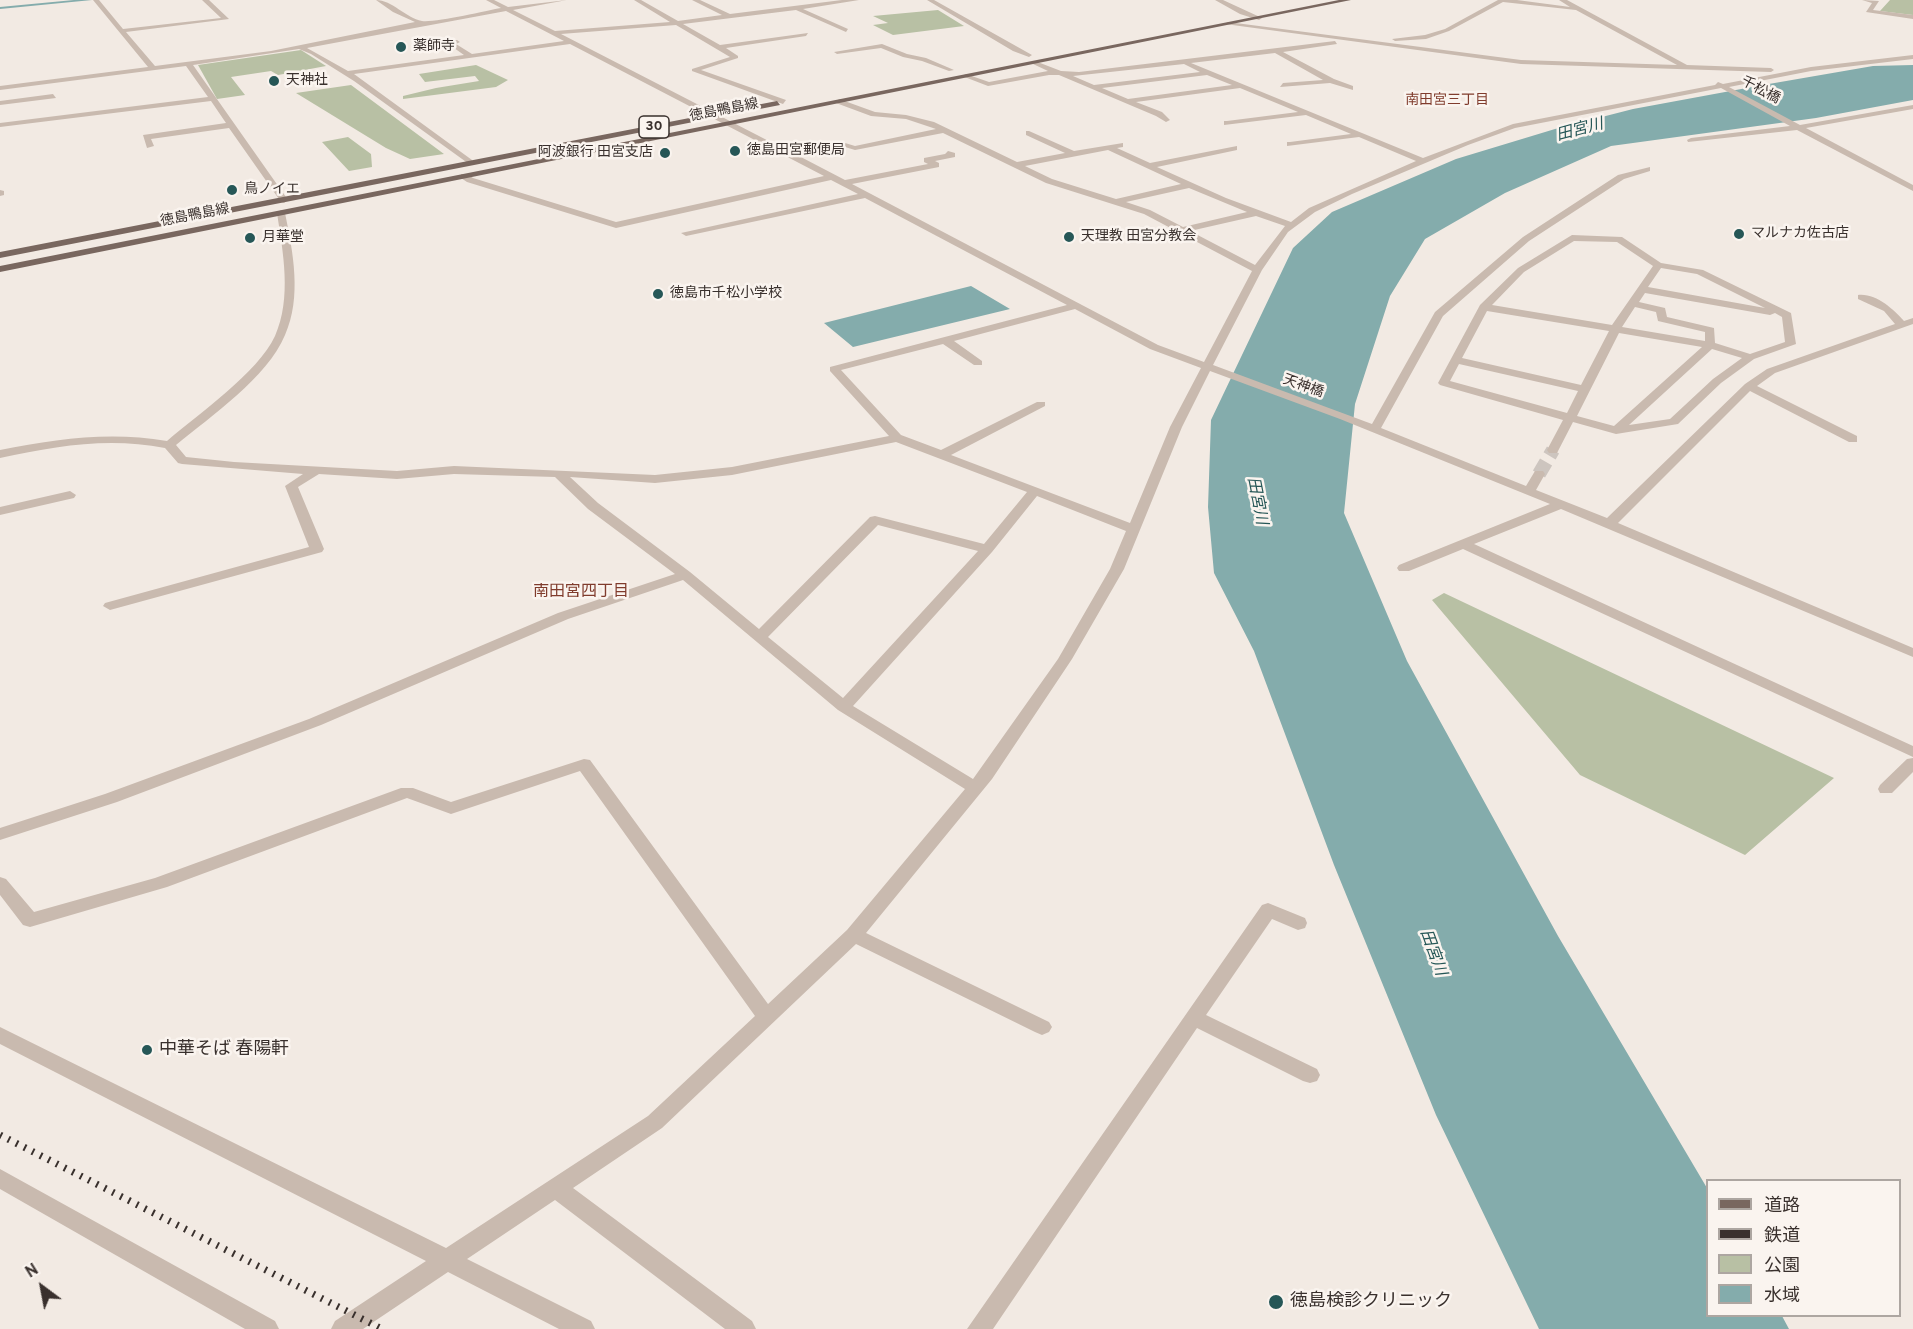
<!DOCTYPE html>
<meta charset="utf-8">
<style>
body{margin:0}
#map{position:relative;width:1913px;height:1329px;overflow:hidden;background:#f2eae3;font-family:Overpass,"Noto Sans JP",sans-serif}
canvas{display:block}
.legend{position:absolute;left:1706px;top:1179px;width:195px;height:138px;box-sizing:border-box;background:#faf4ef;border:2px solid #ada6a1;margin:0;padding:8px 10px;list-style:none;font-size:18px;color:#39302d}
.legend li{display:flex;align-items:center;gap:12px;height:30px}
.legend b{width:30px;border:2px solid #ada6a1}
.north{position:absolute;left:12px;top:1257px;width:60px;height:60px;-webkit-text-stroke:4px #faf4ef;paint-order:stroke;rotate:328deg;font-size:16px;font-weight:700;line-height:24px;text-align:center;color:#39302d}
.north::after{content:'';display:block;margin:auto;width:21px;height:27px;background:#39302d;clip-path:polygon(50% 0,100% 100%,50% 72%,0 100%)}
</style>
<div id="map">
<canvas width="1913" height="1329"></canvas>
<ul class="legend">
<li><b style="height:8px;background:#79675f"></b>道路</li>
<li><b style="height:8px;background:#39302d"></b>鉄道</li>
<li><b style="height:16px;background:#b8c0a4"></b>公園</li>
<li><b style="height:16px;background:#84acac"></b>水域</li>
</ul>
<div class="north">N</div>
</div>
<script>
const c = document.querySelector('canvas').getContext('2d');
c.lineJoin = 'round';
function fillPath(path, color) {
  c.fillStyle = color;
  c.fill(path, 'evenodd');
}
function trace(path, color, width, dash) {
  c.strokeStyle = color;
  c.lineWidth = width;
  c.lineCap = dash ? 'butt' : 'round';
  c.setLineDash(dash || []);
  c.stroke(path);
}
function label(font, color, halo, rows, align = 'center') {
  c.font = font + ' Overpass,"Noto Sans JP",sans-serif';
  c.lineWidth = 5;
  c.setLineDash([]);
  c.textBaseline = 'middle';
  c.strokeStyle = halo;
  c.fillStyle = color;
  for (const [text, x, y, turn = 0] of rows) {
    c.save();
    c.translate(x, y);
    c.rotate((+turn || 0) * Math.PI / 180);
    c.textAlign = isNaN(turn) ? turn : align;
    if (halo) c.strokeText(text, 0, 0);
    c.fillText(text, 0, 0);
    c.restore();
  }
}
fillPath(new Path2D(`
 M1890,0H1913V15L1880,11Z
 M938,10L964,26L893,35L873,25L888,23L873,16Z
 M301,50L326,66L278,75L271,71L231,77L245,95L217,99L198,65Z
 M476,65L508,80L496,87L403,99V96L436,88L479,81L475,76L425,82L419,74Z
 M351,85L444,154L410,159L386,148L296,93Z
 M348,137L371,154L372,167L349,171L322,142Z
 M1444,593L1834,778L1745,855L1580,775L1432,600Z`), '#b8c0a4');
fillPath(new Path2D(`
 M1913,65V100L1816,118L1611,146L1505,193L1425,239L1390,296L1355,404L1344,513L1407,661L1558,936L1707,1188L1708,1316H1782L1789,1329H1539L1436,1115L1334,865L1254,651L1214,573L1208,507L1211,420L1293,248L1332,212L1456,159L1555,129L1633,109L1763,85L1873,66Z
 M971,286L1010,309L853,347L824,323Z`), '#84acac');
fillPath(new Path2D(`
 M74,0H92L0,9V7Z`), '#84acac');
trace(new Path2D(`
 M1539,474L1553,450`), '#cdc5bf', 14, [14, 7]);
fillPath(new Path2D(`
 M93,0H99L123,29L221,18L202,0H209L229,19L126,32L155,66L271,51L415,22L393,12L376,0C392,0 406,18 422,21C434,23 485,11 501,8L486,0H494L508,7L567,0L513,10L555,31L670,22L634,0H641L678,21L722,15L692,0H700L730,14L842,0H859L803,9L848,29L846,32L796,10L683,24L720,45L808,33L806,36L726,48L738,56V58L701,70L786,100L783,104L692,71V69L730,57L676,25L561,34L790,152L845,143L855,146L936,129L906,119L871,116L836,103L839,99L875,112L906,115L934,122L1017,162L1065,153L1026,135V131H1029L1074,151L1123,143V147L1117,148L1150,163L1237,146V150L1157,167L1226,198L1291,222L1309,208L1416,161L1359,137L1287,146V142H1290L1351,134L1306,115L1224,125V121H1227L1298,112L1240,88L1136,102L1162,112L1170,120L1166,122L1156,116L1059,75H1049L988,86L962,76L966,74L989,82L1048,71L1033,64L1035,61L1061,71L1079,72L1335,41L1337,44L1283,52L1334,79L1353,86V90L1330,83L1280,87L1283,83L1323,80L1275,53L1191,63L1423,158L1513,124L1715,85L1718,82L1723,84L1811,67L1913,55V59L1811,71L1729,87L1800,125L1913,105V109L1806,128L1913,185V191L1797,130L1688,142L1687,140L1691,138L1790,126L1721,88L1515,128L1468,145L1352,194L1315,212L1288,232L1262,270L1213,365L1372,424L1435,312L1523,237L1618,175L1650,167V171L1624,179L1529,241L1443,316L1381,428L1526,486L1535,471H1543L1545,474L1536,490L1607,518L1745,384L1767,369L1895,324L1884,311L1858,299V295C1876,293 1893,309 1904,321L1913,318V324L1775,373L1757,386L1857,436V442H1849L1750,391L1618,523L1913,648V657L1561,509L1474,544L1913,746V757L1463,549L1409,571H1399L1397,568L1399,565L1550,504L1340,419L1210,371L1182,427L1124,569L1072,659L992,779L866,933L1049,1022L1052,1027L1049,1032L1042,1035L1035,1032L856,944L662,1128L573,1188L752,1321L756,1329H725L555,1200L467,1259L591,1321L595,1329H559L448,1272L363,1329H331L335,1321L426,1261L0,1044V1027L446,1248L648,1116L755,1016L580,771L451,814L407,798L167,887L30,927L23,925L0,895V877L6,879L34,912L155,878L401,788H413L451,802L584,759L590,760L768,1004L847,930L965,789L838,710L683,580L568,619L321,725L117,802L0,840V828L105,794L309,719L558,613L675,574L588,509L555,477L454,474L397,479L319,474L298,487L324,549L322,552L110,610L103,606L105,603L309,547L285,486L303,474L182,464L178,463L165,448C108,437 56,446 0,458V450C56,439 109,431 167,441C198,414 258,373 275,336C292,298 283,252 277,213L281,210L285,213C293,252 302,297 285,335C267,378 211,416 176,445L186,457L234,462L397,471L454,466L655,475L732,467L889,436L830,371V367L1067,305L865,198L686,236L681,233L858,194L831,180L616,228L467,182L461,178V174H467L473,178L616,222L824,176L570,44L354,74L472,160L473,162L469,164L354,81L311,54L299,49L193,65L288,200L284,203L281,202L229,128L151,139L154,146L147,148L143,135L226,123L211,101L0,127V123L208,97L186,66L0,90V86L148,67ZM506,11L564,41L472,54L456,44L460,42L457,40L447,43L464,55L348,71L307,48ZM1184,64L1200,72L1094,85L1073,76ZM1207,75L1232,85L1128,99L1102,88ZM943,133L1046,183L1144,214L1252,271L1204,362L1158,345L852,184L939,167V163L935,161L955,157V153L948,151L945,154L924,158V162L928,164L845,180L797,155L845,147L855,150ZM1108,150L1181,184L1116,199L1052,179L1025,166ZM1189,188L1247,212L1183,227L1150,210L1126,202ZM1256,216L1285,226L1255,265L1190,231ZM1075,309L1150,349L1201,368L1170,427L1130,523L951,455L1045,406V402H1037L941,450L901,435L841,370L943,344L974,365H982V361L954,341ZM896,442L1027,492L984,544L875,516L870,517L759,629L690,572L598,503L570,477L655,483L732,475ZM1037,496L1126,531L1110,569L1058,659L973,779L853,706L992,552ZM878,525L978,551L843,698L768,637Z
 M927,0H934L1032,55L1029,57L1013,51Z
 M1215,0H1223L1262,18L1259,20L1240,14Z
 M1498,0H1517L1570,7L1559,0H1567L1687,65L1771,68L1774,70L1771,72L1521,64L1225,24L1228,22L1521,60L1677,65L1576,10L1503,2L1449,31L1426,39L1395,41L1392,39L1425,35L1445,29Z
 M1862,0L1879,1L1873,10L1913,15V19L1866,12L1872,3Z
 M882,44L907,54L926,58L954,70L949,71L922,61L903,57L881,48L837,54L834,52Z
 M53,94L56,98L0,105V101Z
 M0,190L4,191V195L0,196Z
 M1572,235L1622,237L1661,263L1703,270L1791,313L1796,344L1754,359L1721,383L1678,424L1616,434L1573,422L1557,453H1549L1547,450L1563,420L1440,385L1438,383L1480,305L1518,268ZM1574,241L1617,242L1653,266L1612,325L1492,305L1524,272ZM1661,268L1697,274L1765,308L1648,287ZM1645,293L1770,315L1775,313L1782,317L1785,342L1750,354L1715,343L1714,328L1667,317L1665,308L1639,302ZM1635,307L1656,312L1658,321L1705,332V341L1622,327ZM1487,311L1609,331L1581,385L1462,358ZM1619,333L1702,347L1614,426L1577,416ZM1712,349L1742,358L1713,379L1670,419L1629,425ZM1459,364L1578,391L1567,413L1450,381Z
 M70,491L76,495L74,498L0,515V507Z
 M1913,758V772L1892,793H1880L1878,789L1880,785L1907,759Z
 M1268,903L1305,918L1307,923L1305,928L1298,930L1272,919L1206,1015L1317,1069L1320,1075L1317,1081L1310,1083L1303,1081L1197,1028L993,1329H967L1262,905Z
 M0,1169L275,1321L279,1329H245L0,1189Z`), '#c9baaf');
fillPath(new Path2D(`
 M1339,0H1351L0,272V266Z
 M777,101L780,105L0,258V252Z`), '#79675f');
trace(new Path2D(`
 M0,1135L382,1329`), '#39302d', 7, [2, 7]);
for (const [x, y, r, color] of [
 [401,47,6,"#265757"],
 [274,81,6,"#265757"],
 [735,151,6,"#265757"],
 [665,153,6,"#265757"],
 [232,190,6,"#265757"],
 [1739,234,6,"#265757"],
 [1069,237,6,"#265757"],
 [250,238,6,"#265757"],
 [658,294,6,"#265757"],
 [147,1050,6,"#265757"],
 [1276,1302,8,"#265757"]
]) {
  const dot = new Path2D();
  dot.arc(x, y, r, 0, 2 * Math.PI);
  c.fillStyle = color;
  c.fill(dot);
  trace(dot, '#faf4ef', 2);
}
label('14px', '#39302d', '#faf4ef', [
 ["薬師寺",413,47],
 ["天神社",286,81],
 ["徳島田宮郵便局",747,151],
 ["阿波銀行 田宮支店",653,153,"right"],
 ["鳥ノイエ",244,190],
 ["マルナカ佐古店",1751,234],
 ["天理教 田宮分教会",1081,237],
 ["月華堂",262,238],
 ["徳島市千松小学校",670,294]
], 'left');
label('14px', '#39302d', '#faf4ef', [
 ["千松橋",1760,91,28],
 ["徳島鴨島線",724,111,-11],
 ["徳島鴨島線",195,216,-11],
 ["天神橋",1303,387,20]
]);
label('14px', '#803c2d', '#faf4ef', [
 ["南田宮三丁目",1447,101]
]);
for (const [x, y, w] of [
 [654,127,30]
]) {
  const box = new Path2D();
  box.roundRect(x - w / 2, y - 11, w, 22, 4.5);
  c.fillStyle = '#faf4ef';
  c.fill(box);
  trace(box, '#39302d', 1.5);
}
label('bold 14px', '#39302d', null, [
 ["30",654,127]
]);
label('italic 16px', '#265757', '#faf4ef', [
 ["田宮川",1580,131,-15],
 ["田宮川",1256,501,79],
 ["田宮川",1432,953,70]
]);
label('16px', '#803c2d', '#faf4ef', [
 ["南田宮四丁目",581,593]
]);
label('18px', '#39302d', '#faf4ef', [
 ["中華そば 春陽軒",159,1050],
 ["徳島検診クリニック",1290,1302]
], 'left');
</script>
